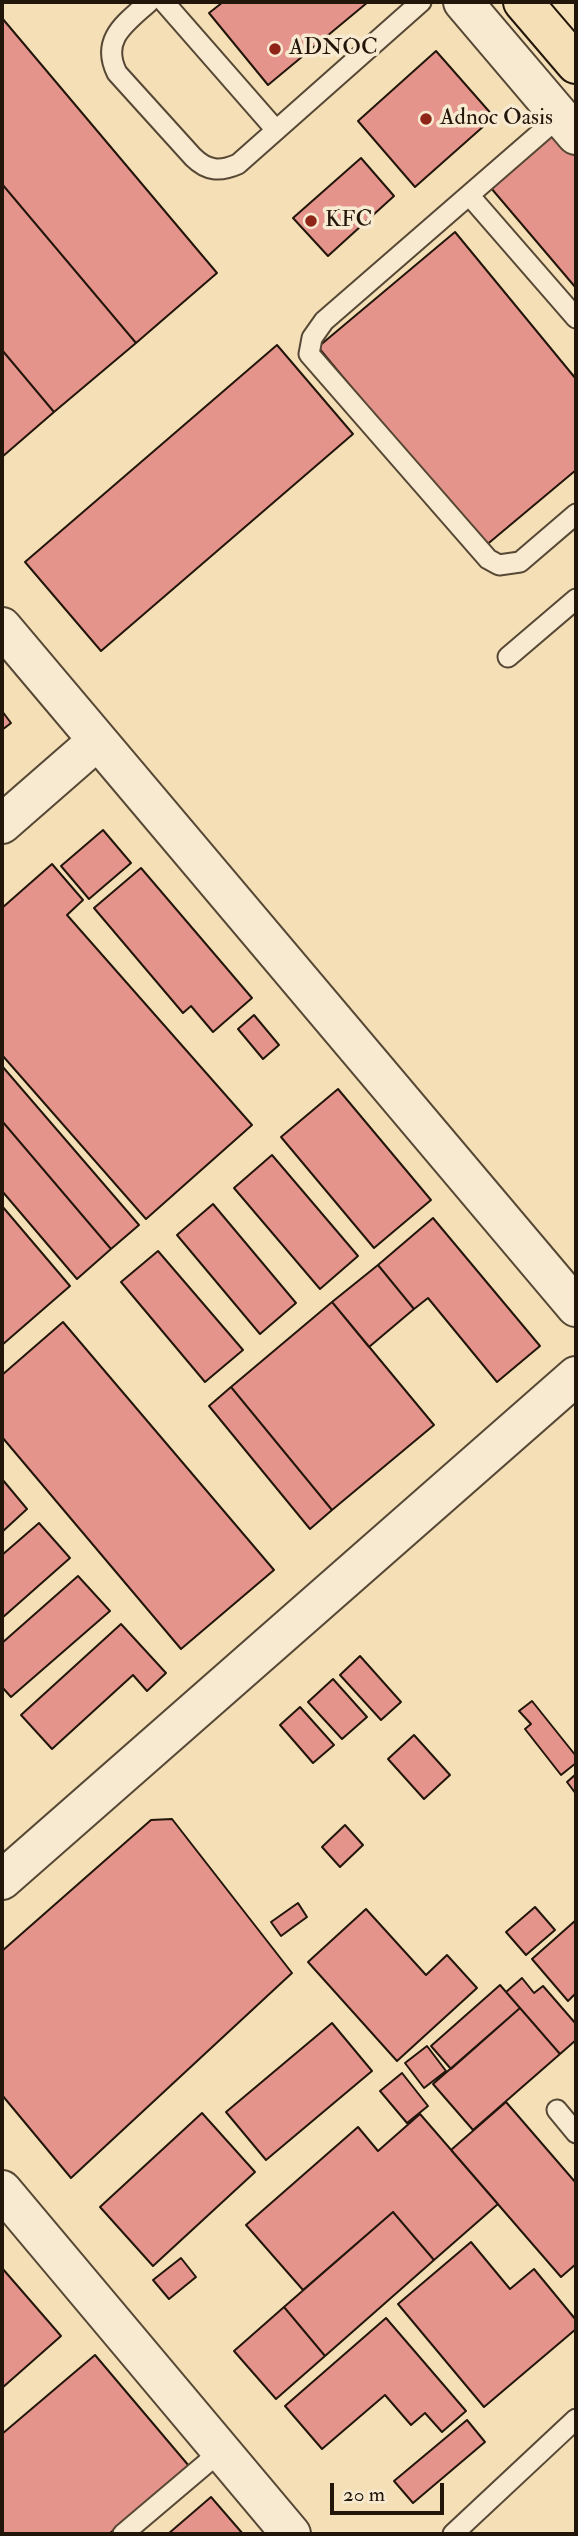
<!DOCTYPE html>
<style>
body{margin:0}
#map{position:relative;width:578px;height:2536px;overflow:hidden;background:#f4dfb6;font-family:"IM FELL Double Pica",serif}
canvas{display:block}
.frame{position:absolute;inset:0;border:4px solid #22150a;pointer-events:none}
.scale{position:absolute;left:330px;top:2483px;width:114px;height:32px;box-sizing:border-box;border:4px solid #22150a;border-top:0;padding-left:9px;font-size:21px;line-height:24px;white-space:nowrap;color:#22150a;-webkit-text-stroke:5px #f8ead0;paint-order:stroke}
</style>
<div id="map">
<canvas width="578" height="2536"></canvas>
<div class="frame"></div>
<div class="scale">20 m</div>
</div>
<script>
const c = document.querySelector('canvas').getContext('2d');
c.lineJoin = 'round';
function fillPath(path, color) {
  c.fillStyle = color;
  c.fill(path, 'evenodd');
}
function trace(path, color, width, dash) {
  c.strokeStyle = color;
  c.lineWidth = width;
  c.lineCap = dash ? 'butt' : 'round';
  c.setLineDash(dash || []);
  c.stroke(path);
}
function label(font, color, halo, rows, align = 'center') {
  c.font = font + ' "IM FELL Double Pica",serif';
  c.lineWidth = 7;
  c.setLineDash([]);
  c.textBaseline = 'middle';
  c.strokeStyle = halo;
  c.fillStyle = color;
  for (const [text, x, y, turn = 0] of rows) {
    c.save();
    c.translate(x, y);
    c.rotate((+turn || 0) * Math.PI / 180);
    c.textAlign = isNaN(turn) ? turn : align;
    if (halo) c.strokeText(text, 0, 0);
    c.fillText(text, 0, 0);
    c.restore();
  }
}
const building = new Path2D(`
 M223,2H368L268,85L209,13Z
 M2,18L217,273L136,343L2,184Z
 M436,51L494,117L415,187L358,121Z
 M553,130L576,157V288L491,188Z
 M361,158L394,196L328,256L293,218Z
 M2,184L136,343L54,412L2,350Z
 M455,232L576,379V470L484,547L318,347Z
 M277,345L353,434L101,651L25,562Z
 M2,350L54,412L2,457Z
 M2,711L11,723L2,730Z
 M103,830L131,863L89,899L61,866Z
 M52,864L83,900L67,915L252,1125L146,1219L2,1055V908Z
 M141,868L252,998L213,1032L191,1006L183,1013L94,908Z
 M254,1015L279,1045L263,1059L238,1029Z
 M2,1066L139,1225L111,1249L2,1121Z
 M338,1089L431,1200L374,1248L281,1137Z
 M2,1121L111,1249L77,1279L2,1191Z
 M272,1155L358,1256L320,1289L234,1188Z
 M213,1204L296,1303L260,1334L177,1235Z
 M2,1206L70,1286L2,1345Z
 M433,1218L540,1346L497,1382L428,1298L414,1309L378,1265Z
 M158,1251L243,1350L205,1382L121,1282Z
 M378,1265L414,1309L369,1347L332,1302Z
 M332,1302L434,1425L332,1510L231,1387Z
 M63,1322L274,1570L181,1649L2,1437V1375Z
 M231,1387L332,1510L310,1529L209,1406Z
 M2,1479L27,1509L2,1532Z
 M39,1523L70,1558L2,1618V1555Z
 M78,1576L110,1611L11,1697L2,1687V1643Z
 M121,1624L166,1673L147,1691L133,1675L52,1749L21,1715Z
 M360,1656L401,1702L381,1720L340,1675Z
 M333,1679L367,1717L342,1739L308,1702Z
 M532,1701L576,1756V1763L561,1775L525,1729L531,1724L519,1711Z
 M300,1707L334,1745L313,1763L280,1725Z
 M414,1735L450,1775L424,1799L388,1759Z
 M576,1774V1794L567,1782Z
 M172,1819L292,1973L71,2178L2,2095V1951L151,1820Z
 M345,1825L363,1845L340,1867L322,1847Z
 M298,1903L307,1917L281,1936L271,1922Z
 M535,1907L555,1930L526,1955L506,1932Z
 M366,1909L426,1975L447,1955L477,1988L397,2061L308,1962Z
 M576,1920V1993L568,2001L532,1959Z
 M522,1978L534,1993L543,1986L576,2024V2040L560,2054L506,1992Z
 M500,1985L520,2008L451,2069L431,2046Z
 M520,2008L560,2054L473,2130L433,2084Z
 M332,2023L372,2071L266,2160L226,2112Z
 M427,2046L446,2071L424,2088L405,2063Z
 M402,2073L428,2106L407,2123L380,2091Z
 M506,2102L576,2183V2264L561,2277L451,2150Z
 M202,2113L255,2172L153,2266L100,2207Z
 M420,2114L498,2204L434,2260L393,2212L303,2290L246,2225L358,2127L378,2151Z
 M393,2212L434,2260L325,2356L284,2307Z
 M471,2242L510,2289L534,2269L576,2320V2329L484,2407L398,2304Z
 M181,2258L196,2277L169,2299L153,2280Z
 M2,2268L61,2336L2,2388Z
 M284,2307L325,2356L276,2399L234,2351Z
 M386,2318L466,2411L442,2432L425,2413L411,2425L385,2395L322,2449L285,2406Z
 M95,2355L189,2466L109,2534H2V2434Z
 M467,2420L485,2442L413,2503L394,2481Z
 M211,2497L243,2534H168Z`);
fillPath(building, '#e5948c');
trace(building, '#22150a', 2);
const lane = new Path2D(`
 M149,2C126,23 100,39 117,73L193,157C207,171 220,172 238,164L421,2
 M164,2L276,130
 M560,116L324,321L312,338L309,354L488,559L499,565L520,562L576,514
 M469,195L576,318
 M508,657L576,599
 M557,2110L576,2133
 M123,2534L221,2451
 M453,2534L576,2419`);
const street = new Path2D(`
 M463,2L576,135
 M2,627L576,1307
 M2,824L97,741
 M2,1880L576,1376
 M2,2190L291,2534`);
const highway = new Path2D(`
 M523,2L576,64`);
trace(lane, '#564835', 23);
trace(street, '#564835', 42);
trace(highway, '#22150a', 42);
trace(lane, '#f8ead0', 19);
trace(street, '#f8ead0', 38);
trace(highway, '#f4dfb6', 38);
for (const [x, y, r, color] of [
 [275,49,7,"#8f2418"],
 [426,119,7,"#8f2418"],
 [311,221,7,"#8f2418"]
]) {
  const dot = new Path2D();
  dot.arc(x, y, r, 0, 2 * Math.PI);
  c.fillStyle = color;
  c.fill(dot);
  trace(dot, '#f8ead0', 2.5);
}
label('23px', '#22150a', '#f8ead0', [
 ["ADNOC",289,49],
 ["Adnoc Oasis",440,119],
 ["KFC",325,221]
], 'left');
</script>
